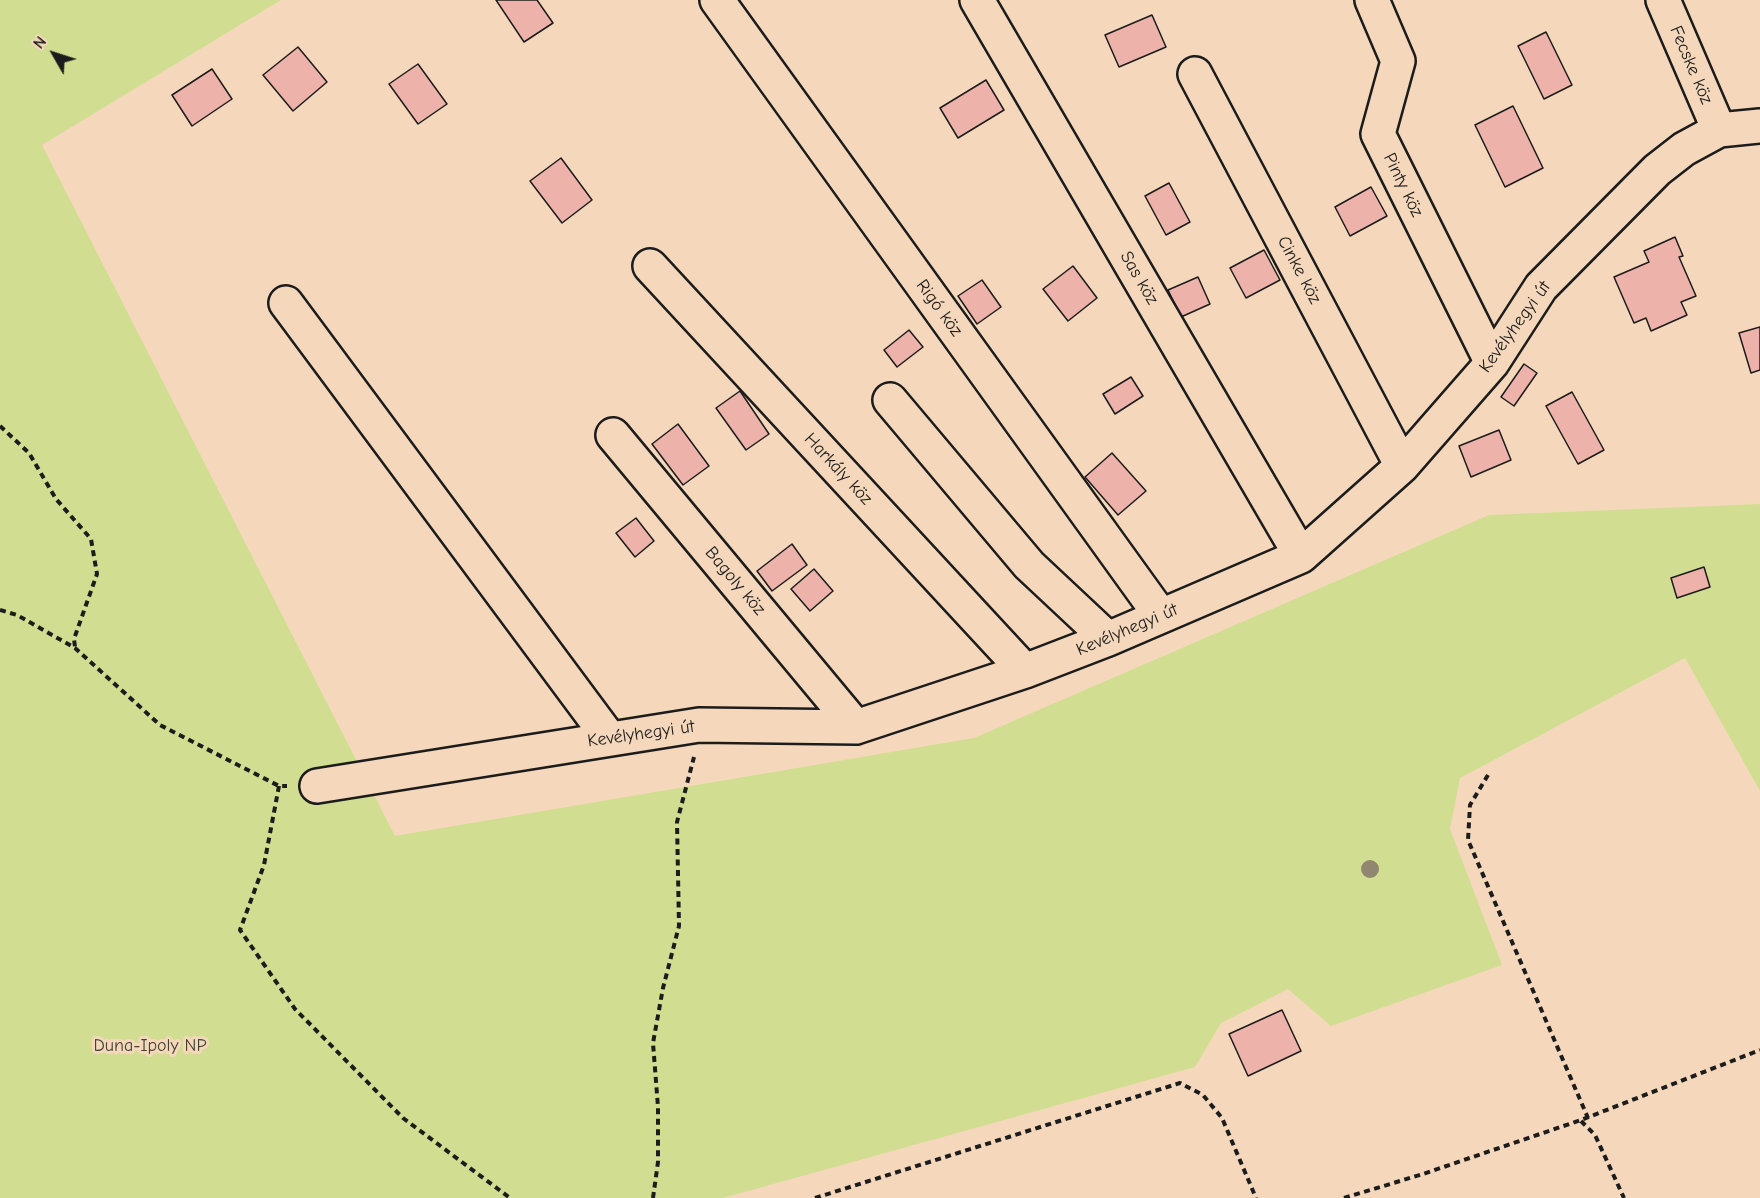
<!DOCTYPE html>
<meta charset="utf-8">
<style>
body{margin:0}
#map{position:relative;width:1760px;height:1198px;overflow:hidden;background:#f5d8bb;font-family:"Comic Neue",sans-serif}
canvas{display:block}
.north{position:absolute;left:24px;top:24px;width:60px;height:60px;-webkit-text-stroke:4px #f5d8bb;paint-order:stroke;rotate:309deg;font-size:16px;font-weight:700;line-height:24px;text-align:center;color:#1c1c1c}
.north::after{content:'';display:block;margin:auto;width:21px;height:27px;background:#1c1c1c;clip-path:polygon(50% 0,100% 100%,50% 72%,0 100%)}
</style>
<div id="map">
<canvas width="1760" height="1198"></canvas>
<div class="north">N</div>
</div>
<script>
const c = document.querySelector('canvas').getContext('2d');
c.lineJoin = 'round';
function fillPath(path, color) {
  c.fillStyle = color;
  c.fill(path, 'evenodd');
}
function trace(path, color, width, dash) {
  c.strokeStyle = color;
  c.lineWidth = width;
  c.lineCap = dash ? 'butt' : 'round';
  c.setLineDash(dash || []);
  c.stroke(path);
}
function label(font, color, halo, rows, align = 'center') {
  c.font = font + ' "Comic Neue",sans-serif';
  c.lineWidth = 6;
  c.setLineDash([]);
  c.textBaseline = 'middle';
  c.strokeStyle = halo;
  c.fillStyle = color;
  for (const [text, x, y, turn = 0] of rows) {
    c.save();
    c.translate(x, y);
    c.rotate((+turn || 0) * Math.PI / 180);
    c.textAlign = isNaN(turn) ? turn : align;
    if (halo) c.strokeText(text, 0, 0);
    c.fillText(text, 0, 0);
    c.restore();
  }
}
fillPath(new Path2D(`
 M0,0H281L42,145L395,836L974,738L1489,515L1760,504V791L1685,658L1460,778L1450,829L1502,965L1331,1026L1288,989L1221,1023L1195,1067L723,1198H0Z`), '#d1de91');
const building = new Path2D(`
 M496,0H537L553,23L524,42Z
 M1152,15L1166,47L1119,67L1105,35Z
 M1546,32L1572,85L1544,99L1518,46Z
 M298,47L327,82L293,111L263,75Z
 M418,64L447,104L418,124L389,84Z
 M212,69L232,99L192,126L172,95Z
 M986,80L1004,110L958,138L940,108Z
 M1513,106L1543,168L1505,187L1475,125Z
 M561,158L592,200L562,223L530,181Z
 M1169,183L1190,222L1166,235L1145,196Z
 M1371,187L1387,216L1350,236L1335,207Z
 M1675,237L1683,256L1679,257L1696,296L1681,302L1687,315L1651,331L1646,318L1634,323L1614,277L1649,262L1644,251Z
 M1264,250L1280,280L1246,298L1230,268Z
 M1073,266L1097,298L1068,321L1043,289Z
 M1198,277L1210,304L1181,317L1168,290Z
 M982,280L1001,307L977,324L958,296Z
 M1760,327V370L1751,373L1739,333Z
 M909,330L923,347L897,367L884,350Z
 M1524,364L1537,373L1514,406L1501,397Z
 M1131,377L1143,396L1115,414L1103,394Z
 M740,391L769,434L746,450L716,408Z
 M1572,392L1604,450L1578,464L1546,406Z
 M678,424L709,466L683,485L652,444Z
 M1499,430L1511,460L1471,477L1459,446Z
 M1112,453L1146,491L1118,515L1085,477Z
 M636,518L654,541L635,557L616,533Z
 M792,544L807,565L772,591L757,571Z
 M1704,567L1710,587L1677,598L1671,578Z
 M814,569L833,591L810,611L791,589Z
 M1282,1010L1301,1051L1248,1076L1229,1034Z`);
fillPath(building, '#edb3aa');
trace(building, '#1c1c1c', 1.5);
const minor = new Path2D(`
 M717,0L1161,616
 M977,0L1301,556
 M1372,0L1398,61L1378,134L1492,363
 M1663,0L1719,130
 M1195,74L1402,466
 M650,266L1025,671
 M286,303L610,739
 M890,400L1029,565L1108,639
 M613,435L856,727
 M317,786L699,725L856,727L1025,671L1108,639L1301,556L1402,466L1492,363L1541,287L1657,170L1684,149L1719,130L1760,126`);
trace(minor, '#1c1c1c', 38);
trace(new Path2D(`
 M0,426L29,453L56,499L91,539L97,574L74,639L75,647
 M0,610L17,615L75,648L160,725L279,786H287
 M1488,775L1470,805L1468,840L1588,1118
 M279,786L264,865L240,930L295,1009L403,1118L510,1198
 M1581,1121L1595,1135L1624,1198
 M653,1198L658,1162V1107L653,1043L663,988L679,926L677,822L694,757
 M815,1198L1180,1083L1203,1095L1222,1118L1256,1198
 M1344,1198L1423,1174L1581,1120L1760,1050`), '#1c1c1c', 4, [6, 4.5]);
trace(minor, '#f5d8bb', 33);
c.fillStyle = '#918670';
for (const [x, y] of [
 [1370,869]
]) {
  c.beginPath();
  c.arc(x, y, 9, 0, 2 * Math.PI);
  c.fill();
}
label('18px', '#1c1c1c', '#f5d8bb', [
 ["Fecske köz",1691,65,67],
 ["Pinty köz",1403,185,64],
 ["Cinke köz",1299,270,62],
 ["Sas köz",1139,278,60],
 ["Rigó köz",939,308,54],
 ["Kevélyhegyi út",1515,327,-54],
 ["Harkály köz",838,469,47],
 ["Bagoly köz",735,581,50],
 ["Kevélyhegyi út",1127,630,-23],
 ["Kevélyhegyi út",641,734,-8]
]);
label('18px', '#404333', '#f5d8bb', [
 ["Duna-Ipoly NP",150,1046]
]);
</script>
